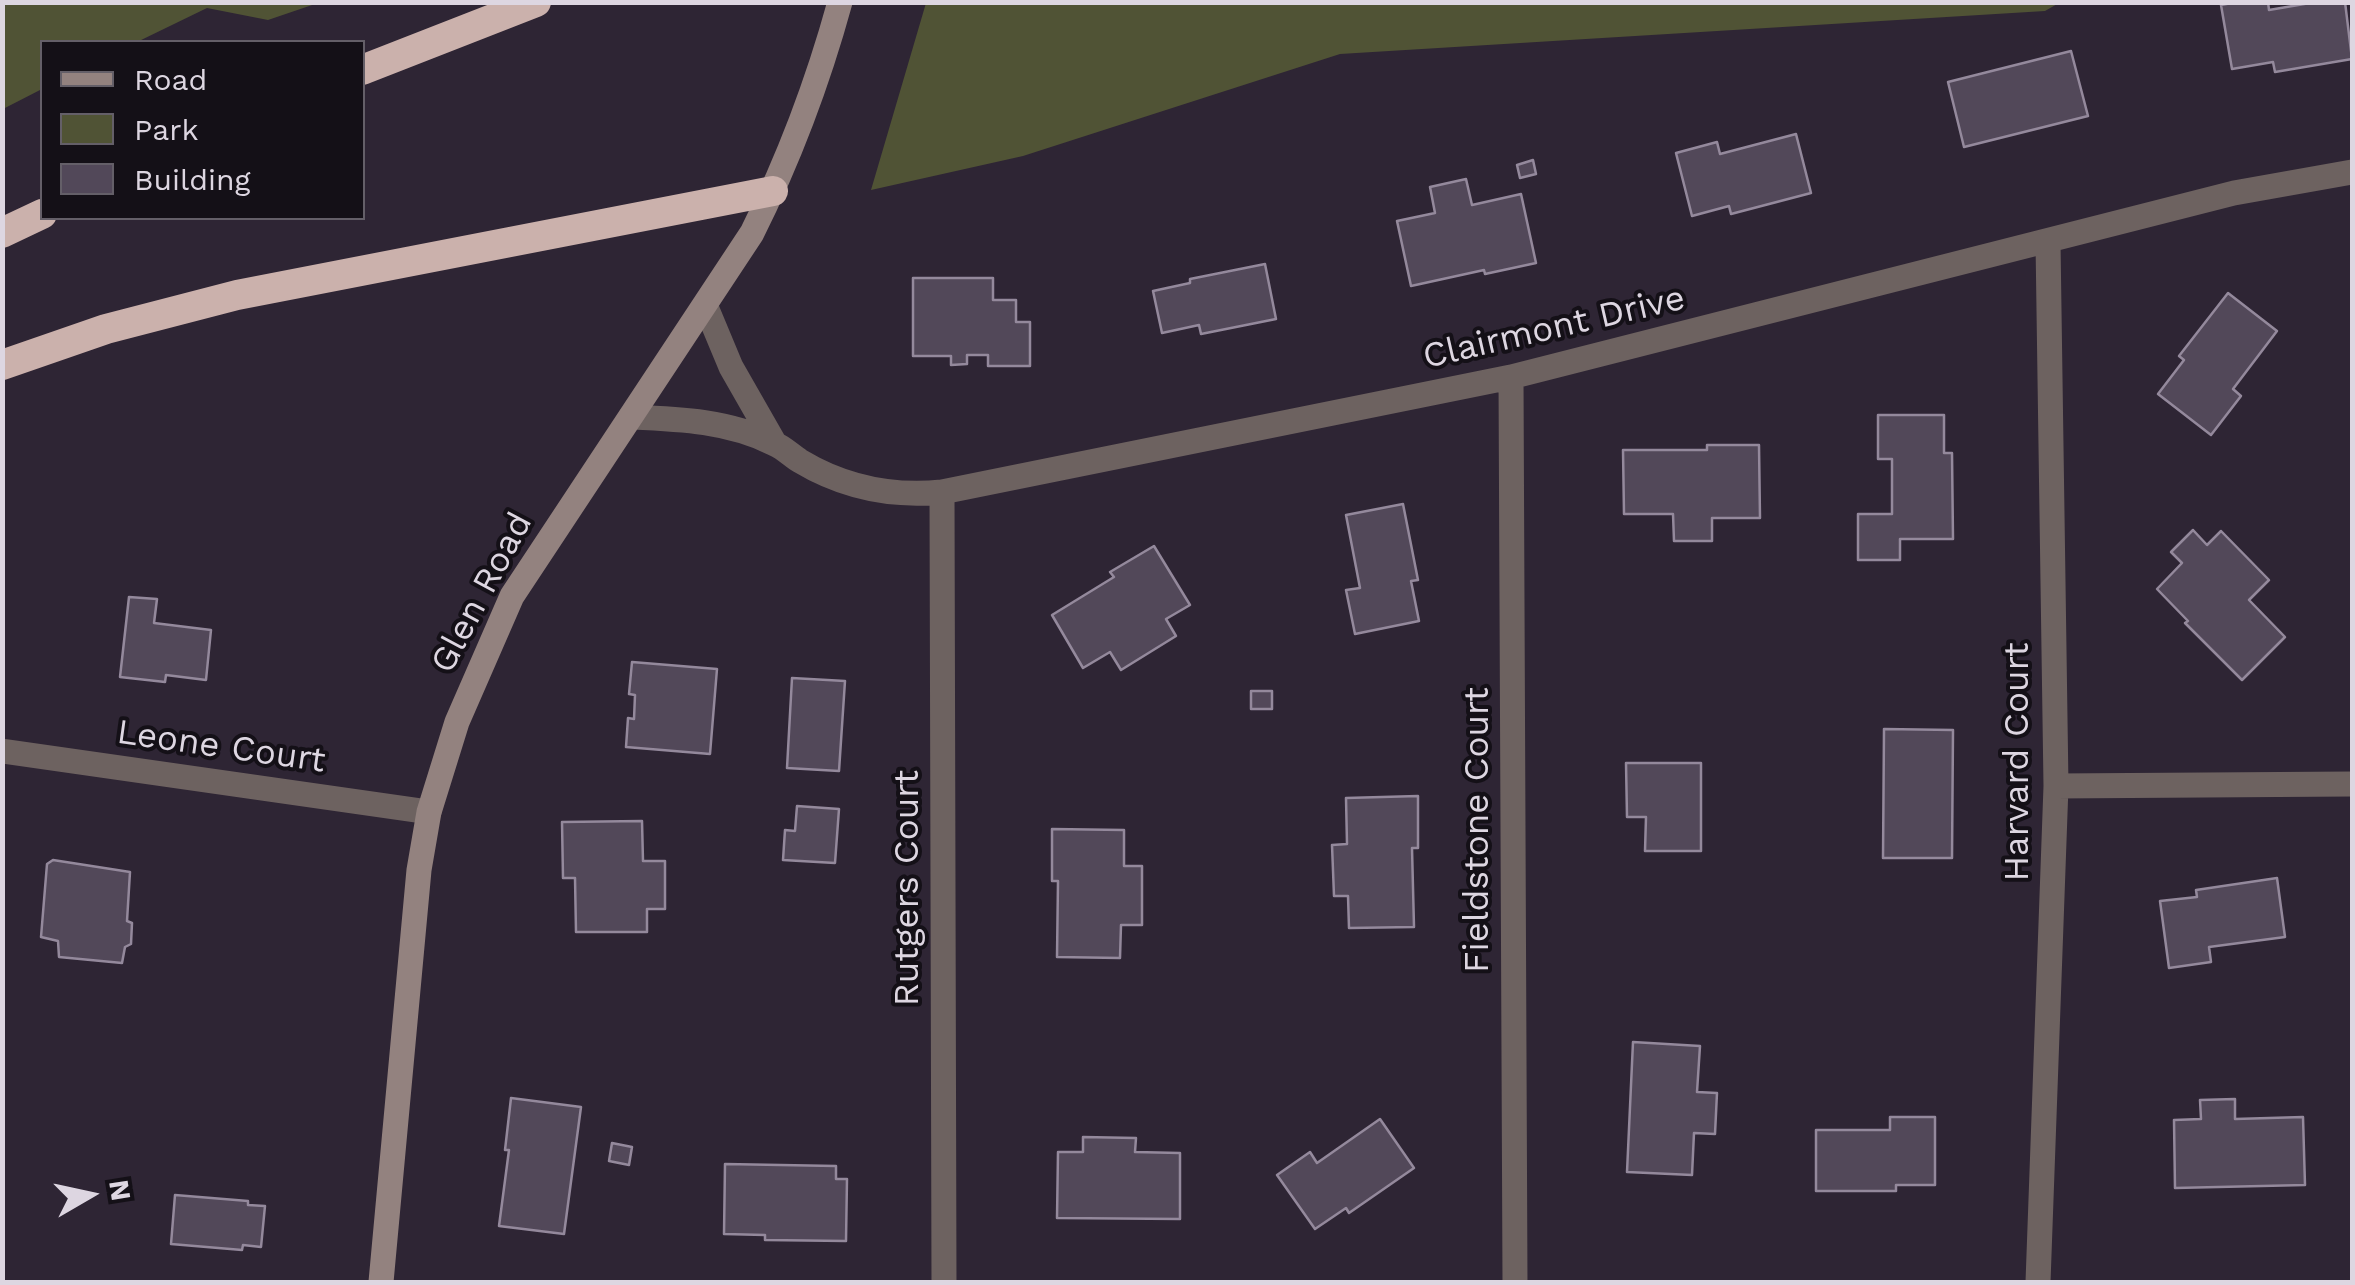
<!DOCTYPE html>
<style>
body{margin:0}
#map{position:relative;width:2355px;height:1285px;overflow:hidden;background:#2e2534;font-family:"Work Sans",sans-serif}
canvas{display:block}
.frame{position:absolute;inset:0;border:5px solid #ddd6e1;pointer-events:none}
.legend{position:absolute;left:40px;top:40px;width:325px;height:180px;box-sizing:border-box;background:#141017;border:2px solid #645f68;margin:0;padding:12px 18px;list-style:none;font-size:30px;color:#ddd6e1}
.legend li{display:flex;align-items:center;gap:20px;height:50px}
.legend b{width:50px;border:2px solid #645f68}
.north{position:absolute;left:40px;top:1145px;width:100px;height:100px;-webkit-text-stroke:8px #141017;paint-order:stroke;rotate:81deg;font-size:28px;font-weight:700;line-height:40px;text-align:center;color:#ddd6e1}
.north::after{content:'';display:block;margin:auto;width:35px;height:45px;background:#ddd6e1;clip-path:polygon(50% 0,100% 100%,50% 72%,0 100%)}
</style>
<div id="map">
<canvas width="2355" height="1285"></canvas>
<div class="frame"></div>
<ul class="legend">
<li><b style="height:12px;background:#93827f"></b>Road</li>
<li><b style="height:28px;background:#505335"></b>Park</li>
<li><b style="height:28px;background:#524859"></b>Building</li>
</ul>
<div class="north">N</div>
</div>
<script>
const c = document.querySelector('canvas').getContext('2d');
c.lineJoin = 'round';
function fillPath(path, color) {
  c.fillStyle = color;
  c.fill(path, 'evenodd');
}
function trace(path, color, width, dash) {
  c.strokeStyle = color;
  c.lineWidth = width;
  c.lineCap = dash ? 'butt' : 'round';
  c.setLineDash(dash || []);
  c.stroke(path);
}
function label(font, color, halo, rows, align = 'center') {
  c.font = font + ' "Work Sans",sans-serif';
  c.lineWidth = 8;
  c.setLineDash([]);
  c.textBaseline = 'middle';
  c.strokeStyle = halo;
  c.fillStyle = color;
  for (const [text, x, y, turn = 0] of rows) {
    c.save();
    c.translate(x, y);
    c.rotate((+turn || 0) * Math.PI / 180);
    c.textAlign = isNaN(turn) ? turn : align;
    if (halo) c.strokeText(text, 0, 0);
    c.fillText(text, 0, 0);
    c.restore();
  }
}
fillPath(new Path2D(`
 M3,2H318V3L268,20L207,8L137,42H42V89L3,109Z
 M926,3V2L2059,3L2045,11L1340,54L1023,156L871,190Z`), '#505335');
const building = new Path2D(`
 M2237,2H2268L2269,10L2316,2H2345L2352,59L2275,72L2273,62L2232,69L2221,5Z
 M2071,51L2088,116L1964,147L1948,82Z
 M1796,134L1811,193L1731,214L1729,206L1692,216L1676,153L1717,142L1720,154Z
 M1533,160L1536,174L1520,178L1517,165Z
 M1466,179L1472,205L1521,194L1536,263L1485,274L1484,270L1411,286L1397,221L1435,213L1430,187Z
 M1265,264L1276,319L1201,334L1199,325L1162,333L1153,291L1190,283V279Z
 M913,278H993V300H1016V322H1030V366H988V355H967V364L951,365V356H913Z
 M2228,293L2277,331L2233,389L2241,396L2211,435L2158,394L2184,360L2179,356Z
 M1878,415H1944V453H1952L1953,539H1900V560H1858V514H1892V459H1878Z
 M1707,445H1759L1760,518H1712V541H1674L1673,514H1624L1623,450H1707Z
 M1403,504L1418,580L1411,581L1419,621L1355,634L1346,590L1360,588L1346,515Z
 M2193,530L2207,545L2221,531L2269,580L2249,600L2285,637L2242,680L2185,623L2188,621L2157,589L2182,563L2171,552Z
 M1154,546L1190,605L1166,619L1176,636L1121,670L1110,652L1083,668L1052,615L1114,577L1110,572Z
 M129,597L157,599L154,623L211,630L206,680L166,675L165,682L120,677Z
 M632,662L717,669L710,754L626,747L628,718L634,719L635,695L629,694Z
 M792,678L845,681L839,771L787,768Z
 M1251,691H1272V709H1251Z
 M1884,729L1953,730L1952,858H1883Z
 M1626,763H1701V851H1645L1646,817H1627Z
 M1418,796V848H1412L1414,927L1349,928L1348,896H1334L1332,845L1347,844L1346,798Z
 M797,806L839,809L835,863L783,860L785,830L795,831Z
 M642,821L643,861H665V909H647V932H576L575,878H563L562,822Z
 M1052,829L1124,830V866H1142V925H1121L1120,958L1057,957L1058,881H1052Z
 M53,860L130,872L127,921L132,923L131,944L125,947L122,963L59,957L58,941L41,937L47,864Z
 M2277,878L2285,937L2209,947L2211,962L2169,968L2160,901L2197,897L2196,890Z
 M1633,1042L1700,1046L1697,1092L1717,1093L1715,1134L1694,1133L1692,1175L1627,1172Z
 M511,1098L581,1107L564,1234L499,1226L509,1150H505Z
 M2235,1099V1119L2303,1117L2305,1185L2175,1188L2174,1120L2201,1119L2200,1100Z
 M1890,1117H1935V1185H1896V1191H1816V1130H1890Z
 M1380,1119L1414,1168L1349,1213L1346,1208L1315,1229L1277,1175L1310,1152L1317,1163Z
 M1083,1137L1136,1138L1135,1152L1180,1153V1219L1057,1218L1058,1152H1083Z
 M612,1143L632,1147L629,1165L609,1161Z
 M725,1164L836,1166V1179H847L846,1241L765,1240V1235L724,1234Z
 M175,1195L248,1201V1205L265,1206L261,1247L243,1245L242,1250L171,1244Z`);
fillPath(building, '#524859');
trace(building, '#94899c', 2.5);
trace(new Path2D(`
 M706,307L731,367L775,444
 M1511,377L1515,1282
 M631,417C679,419 730,421 775,444C784,448 792,456 800,461C845,488 891,497 942,492L1511,377L2234,193L2352,172
 M942,492L944,1282
 M2,751L429,812
 M2056,786L2352,784
 M2038,1282L2056,786L2048,242`), '#6d6260', 25);
trace(new Path2D(`
 M381,1282L419,870L429,812L457,722L512,596L752,233C789,159 818,82 840,2`), '#93827f', 25);
trace(new Path2D(`
 M362,70L536,2
 M2,233L42,214
 M2,365L106,329L237,295L773,191`), '#cbb1ac', 30);
label('35px', '#ddd6e1', '#141017', [
 ["Clairmont Drive",1554,328,-13],
 ["Glen Road",482,593,-62],
 ["Leone Court",221,747,8],
 ["Harvard Court",2018,762,-90],
 ["Fieldstone Court",1478,830,-90],
 ["Rutgers Court",908,888,-90]
]);
</script>
